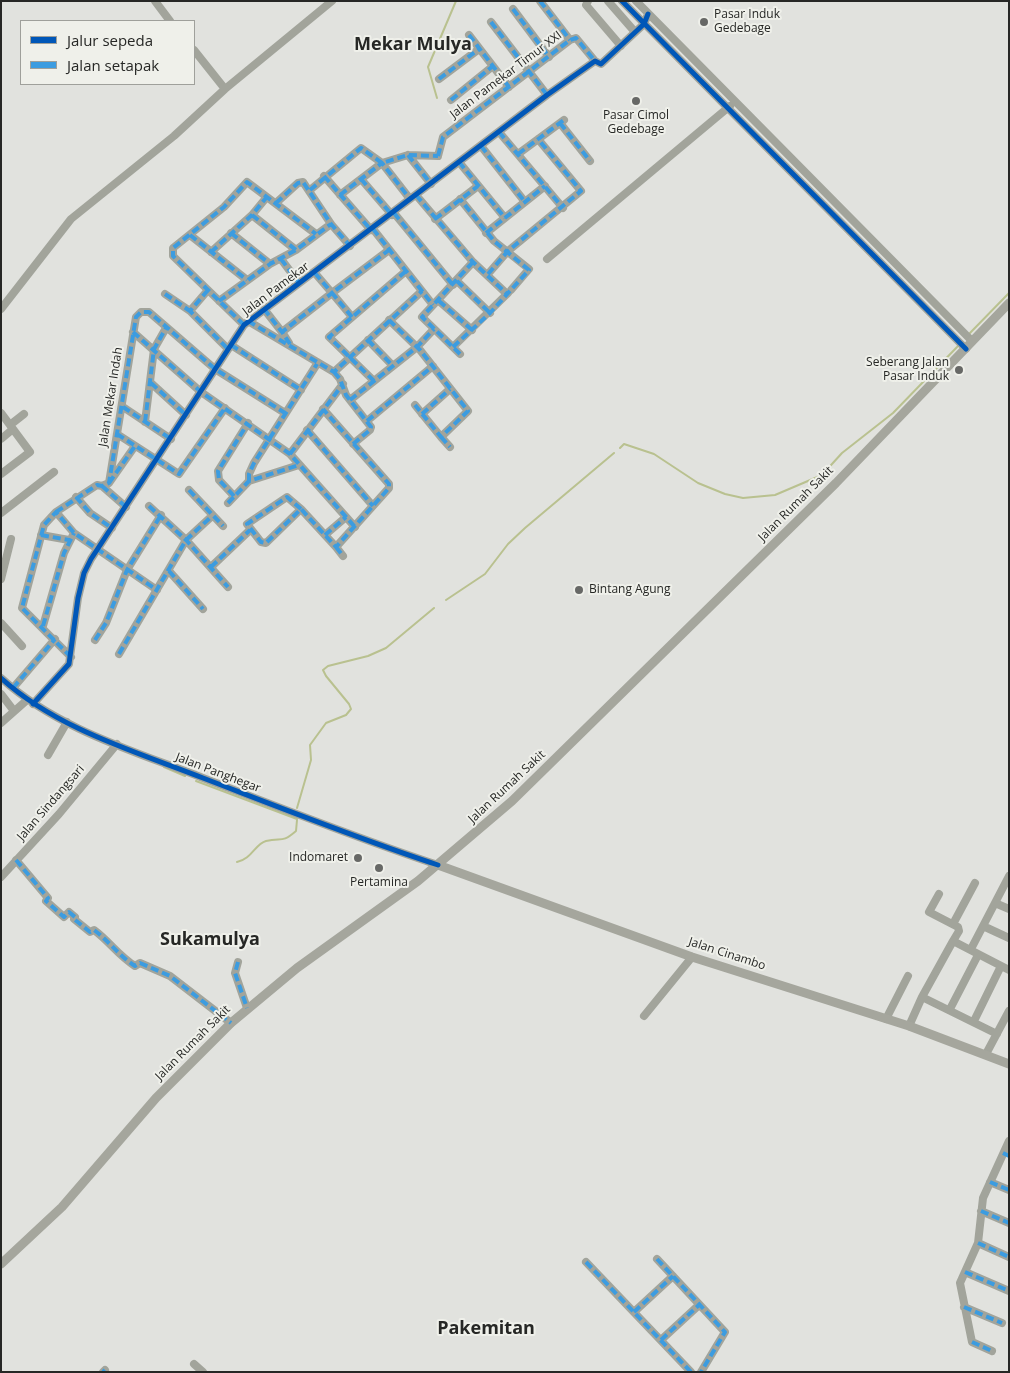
<!DOCTYPE html>
<style>
body{margin:0}
#map{position:relative;width:1010px;height:1373px;overflow:hidden;background:#e1e2de;font-family:"Open Sans",sans-serif}
canvas{display:block}
.frame{position:absolute;inset:0;border:2px solid #262725;pointer-events:none}
.legend{position:absolute;left:20px;top:20px;width:175px;height:65px;box-sizing:border-box;background:#eff0ea;border:1px solid #9fa09b;margin:0;padding:6px 9px;list-style:none;font-size:15px;color:#262725}
.legend li{display:flex;align-items:center;gap:10px;height:25px}
.legend b{width:25px;border:1px solid #9fa09b}
</style>
<div id="map">
<canvas width="1010" height="1373"></canvas>
<div class="frame"></div>
<ul class="legend">
<li><b style="height:6px;background:#0057b8"></b>Jalur sepeda</li>
<li><b style="height:6px;background:#3c9ce0"></b>Jalan setapak</li>
</ul>
</div>
<script>
const c = document.querySelector('canvas').getContext('2d');
c.lineJoin = 'round';
function trace(path, color, width, dash) {
  c.strokeStyle = color;
  c.lineWidth = width;
  c.lineCap = dash ? 'butt' : 'round';
  c.setLineDash(dash || []);
  c.stroke(path);
}
function label(font, color, halo, rows, align = 'center') {
  c.font = font + ' "Open Sans",sans-serif';
  c.lineWidth = 4;
  c.setLineDash([]);
  c.textBaseline = 'middle';
  c.strokeStyle = halo;
  c.fillStyle = color;
  for (const [text, x, y, turn = 0] of rows) {
    c.save();
    c.translate(x, y);
    c.rotate((+turn || 0) * Math.PI / 180);
    c.textAlign = isNaN(turn) ? turn : align;
    if (halo) c.strokeText(text, 0, 0);
    c.fillText(text, 0, 0);
    c.restore();
  }
}
trace(new Path2D(`
 M437,98L428,67L456,1
 M969,334L1009,293
 M620,448L624,444L654,454L698,483L725,494L743,498L775,495L822,475L842,453L893,413L959,345
 M446,600L485,574L508,544L525,528L614,453
 M164,767L185,776
 M196,781L297,819
 M297,808L311,760L310,745L326,723L346,715L351,709L349,704L326,676L323,670L328,666L368,656L386,648L434,608
 M237,862C252,859 255,844 266,841C282,837 281,844 296,831L297,820`), '#b9c18f', 2);
trace(new Path2D(`
 M155,1L170,21
 M540,1L570,40
 M588,1L586,5L621,46
 M608,1L635,32
 M622,1L966,349
 M636,1L972,341
 M513,9L549,57
 M491,22L547,95
 M469,35L509,87
 M194,50L225,89
 M439,79L479,49
 M451,100L493,66
 M560,123L590,161
 M499,132L563,208
 M481,146L525,202
 M518,154L564,120
 M408,155L431,184
 M438,156L443,137L570,40L576,38L595,61
 M459,162L505,218
 M324,176L371,230
 M361,179L392,215
 M310,190L361,148L382,163L408,155L438,156
 M340,195L382,163L410,199
 M416,195L473,262L507,294
 M460,199L494,241L529,269L511,290
 M276,203L298,183L303,182L331,224L350,246
 M394,213L453,285
 M252,215L296,250
 M435,219L478,186
 M373,229L433,305
 M231,233L270,264
 M486,233L545,186
 M190,235L247,280
 M211,252L252,215L266,198
 M281,259L299,283
 M547,259L730,106
 M488,274L508,251L581,191L538,139
 M457,281L490,313
 M208,290L190,311L228,349
 M165,294L190,311
 M219,301L270,264L296,250L331,224
 M439,301L472,330
 M1,309L71,219L174,136L225,89L332,1
 M264,309L282,332
 M352,317L332,293L389,250
 M389,320L420,350L468,411L441,437L415,405
 M248,321L334,372L422,291
 M244,325L173,256V248L224,207L247,182L316,234
 M133,332L201,392L290,454L355,527
 M368,340L393,366
 M289,343L282,332L332,293L314,272
 M231,345L301,390
 M453,347L508,293
 M460,354L422,317L473,262
 M334,372L340,379L346,395L371,427L370,430L353,444
 M374,381L329,337L406,271
 M151,383L186,415
 M350,400L417,347L434,329
 M123,407L171,439
 M1,413L30,452L1,474
 M422,414L450,389
 M367,421L433,366
 M145,422L154,349L166,328
 M10,425L24,414
 M307,430L373,506
 M117,434L179,474L225,408
 M441,437L450,447
 M1,439L13,429
 M290,454L343,384
 M249,481V474L254,463L317,364
 M109,483L135,446
 M102,486L126,507
 M189,490L223,526
 M234,496L219,480L218,471L248,423
 M76,497L90,513L112,528
 M228,503L249,481L299,465
 M149,506L186,540L228,587
 M301,509L287,497L247,524L261,542L266,543L301,509L336,547L389,488V484L323,409
 M56,512L97,485L102,486L109,483L135,323L136,317L141,312H149L215,369L285,413
 M1,513L54,472
 M41,535L69,540
 M325,535L346,517
 M336,547L343,556
 M211,567L250,530
 M169,571L203,609
 M1,579L11,539
 M1,623L22,646
 M43,626L64,553L74,533
 M95,640L106,623L127,570L161,515
 M119,654L186,540L212,516
 M71,657L22,608L44,525L56,512L74,533L157,590
 M1,678C57,729 134,751 203,778C281,808 359,839 438,865
 M13,688L55,639
 M1,694L14,711
 M33,704L69,664L78,598L84,573L91,559L244,325L547,95L595,61L601,64L644,24L648,14
 M1,723L27,700
 M48,755L67,722
 M16,860L48,898L46,901L64,917L69,912L75,917L74,919L90,932L94,930C109,941 119,956 135,966L140,963L170,976L231,1023
 M1,877L59,814L117,744
 M939,894L929,912L958,927L959,931L953,941
 M995,903L1009,909
 M953,924L975,883
 M983,926L1009,938
 M971,949L1009,876
 M238,962L235,973L247,1008
 M922,997L997,1034
 M950,1009L978,955
 M644,1016L692,957
 M886,1019L908,976
 M974,1021L1001,966
 M909,1026L922,997L953,941L1009,970
 M986,1054L1009,1011
 M990,1182L1009,1190
 M981,1211L1009,1223
 M978,1243L1009,1257
 M657,1259L725,1332L701,1372
 M586,1262L691,1372
 M965,1272L1009,1291
 M964,1307L1002,1323
 M634,1312L673,1276
 M661,1340L699,1305
 M992,1351L972,1342L960,1283L978,1243L983,1198L1009,1141
 M194,1364L203,1372
 M103,1372L105,1370`), '#a2a49b', 8);
trace(new Path2D(`
 M438,865L692,957L909,1026L1009,1064
 M1,1264L62,1207L156,1098L231,1023L297,968L418,881L512,801L836,483L1009,303`), '#a5a69d', 9);
trace(new Path2D(`
 M540,1L570,40
 M513,9L549,57
 M491,22L547,95
 M469,35L509,87
 M439,79L479,49
 M451,100L493,66
 M560,123L590,161
 M499,132L563,208
 M481,146L525,202
 M518,154L564,120
 M408,155L431,184
 M438,156L443,137L570,40L576,38L595,61
 M459,162L505,218
 M324,176L371,230
 M361,179L392,215
 M310,190L361,148L382,163L408,155L438,156
 M340,195L382,163L410,199
 M416,195L473,262L507,294
 M276,203L298,183L303,182L331,224L350,246
 M394,213L453,285
 M252,215L296,250
 M435,219L478,186
 M373,229L433,305
 M231,233L270,264
 M486,233L545,186
 M190,235L247,280
 M211,252L252,215L266,198
 M281,259L299,283
 M488,274L508,251L581,191L538,139
 M457,281L490,313
 M208,290L190,311L228,349
 M165,294L190,311
 M219,301L270,264L296,250L331,224
 M439,301L472,330
 M264,309L282,332
 M352,317L332,293L389,250
 M389,320L420,350L468,411L441,437L415,405
 M248,321L334,372L422,291
 M244,325L173,256V248L224,207L247,182L316,234
 M133,332L201,392L290,454L355,527
 M368,340L393,366
 M290,344L282,332L332,293L314,272
 M231,345L301,390
 M453,347L490,313L529,270L494,241L460,199
 M460,354L422,317L473,262
 M334,372L340,379L346,395L371,427L370,430L353,444
 M374,381L329,337L406,271
 M151,383L186,415
 M350,400L417,347L434,329
 M123,407L171,439
 M422,414L450,389
 M367,421L433,366
 M145,422L154,349L166,328
 M307,430L373,506
 M117,434L179,474L225,408
 M441,437L450,447
 M290,454L343,384
 M249,481V474L254,463L317,364
 M109,483L135,446
 M102,486L126,507
 M189,490L223,526
 M234,496L219,480L218,471L248,423
 M76,497L90,513L112,528
 M228,503L249,481L299,465
 M149,506L186,540L228,587
 M301,509L287,497L247,524L261,542L266,543L301,509L336,547L389,488V484L323,409
 M56,512L97,485L102,486L109,483L135,323L136,317L141,312H149L215,369L285,413
 M41,535L69,540
 M325,535L346,517
 M336,547L343,556
 M211,567L250,530
 M169,571L203,609
 M43,626L64,553L74,533
 M95,640L106,623L127,570L161,515
 M119,654L186,540L212,516
 M71,657L22,608L44,525L56,512L74,533L157,590
 M13,688L55,639
 M16,860L48,898L46,901L64,917L69,912L75,917L74,919L90,932L94,930C109,941 119,956 135,966L140,963L170,976L231,1023
 M238,962L235,973L247,1008
 M1003,1153L1009,1156
 M990,1182L1009,1190
 M981,1211L1009,1223
 M978,1243L1009,1257
 M657,1259L725,1332L701,1372
 M586,1262L691,1372
 M965,1272L1009,1291
 M964,1307L1002,1323
 M634,1312L673,1276
 M661,1340L699,1305
 M972,1342L992,1351
 M103,1372L105,1370`), '#3c9ce0', 4, [8, 4]);
trace(new Path2D(`
 M622,1L966,349
 M1,678C57,729 134,751 203,778C281,808 359,839 438,865
 M33,704L69,664L78,598L84,573L91,559L244,325L547,95L595,61L601,64L644,24L648,14`), '#0057b8', 5);
for (const [x, y, r, color] of [
 [704,22,5,"#676866"],
 [636,101,5,"#676866"],
 [959,370,5,"#676866"],
 [579,590,5,"#676866"],
 [358,858,5,"#676866"],
 [379,868,5,"#676866"]
]) {
  const dot = new Path2D();
  dot.arc(x, y, r, 0, 2 * Math.PI);
  c.fillStyle = color;
  c.fill(dot);
  trace(dot, '#eff0ea', 2);
}
label('12px', '#262725', '#eff0ea', [
 ["Pasar Induk",714,15],
 ["Gedebage",714,29],
 ["Pasar Cimol",636,116,"center"],
 ["Gedebage",636,130,"center"],
 ["Seberang Jalan",949,363,"right"],
 ["Pasar Induk",949,377,"right"],
 ["Bintang Agung",589,590],
 ["Indomaret",348,858,"right"],
 ["Pertamina",379,883,"center"]
], 'left');
label('12px', '#262725', '#eff0ea', [
 ["Jalan Pamekar Timur XXI",506,75,-37],
 ["Jalan Pamekar",276,289,-37],
 ["Jalan Mekar Indah",111,397,-81],
 ["Jalan Rumah Sakit",796,504,-45],
 ["Jalan Panghegar",218,773,21],
 ["Jalan Rumah Sakit",507,787,-43],
 ["Jalan Sindangsari",51,803,-49],
 ["Jalan Cinambo",727,954,18],
 ["Jalan Rumah Sakit",193,1043,-45]
]);
label('bold 18px', '#262725', '#eff0ea', [
 ["Mekar Mulya",413,45],
 ["Sukamulya",210,940],
 ["Pakemitan",486,1329]
]);
</script>
